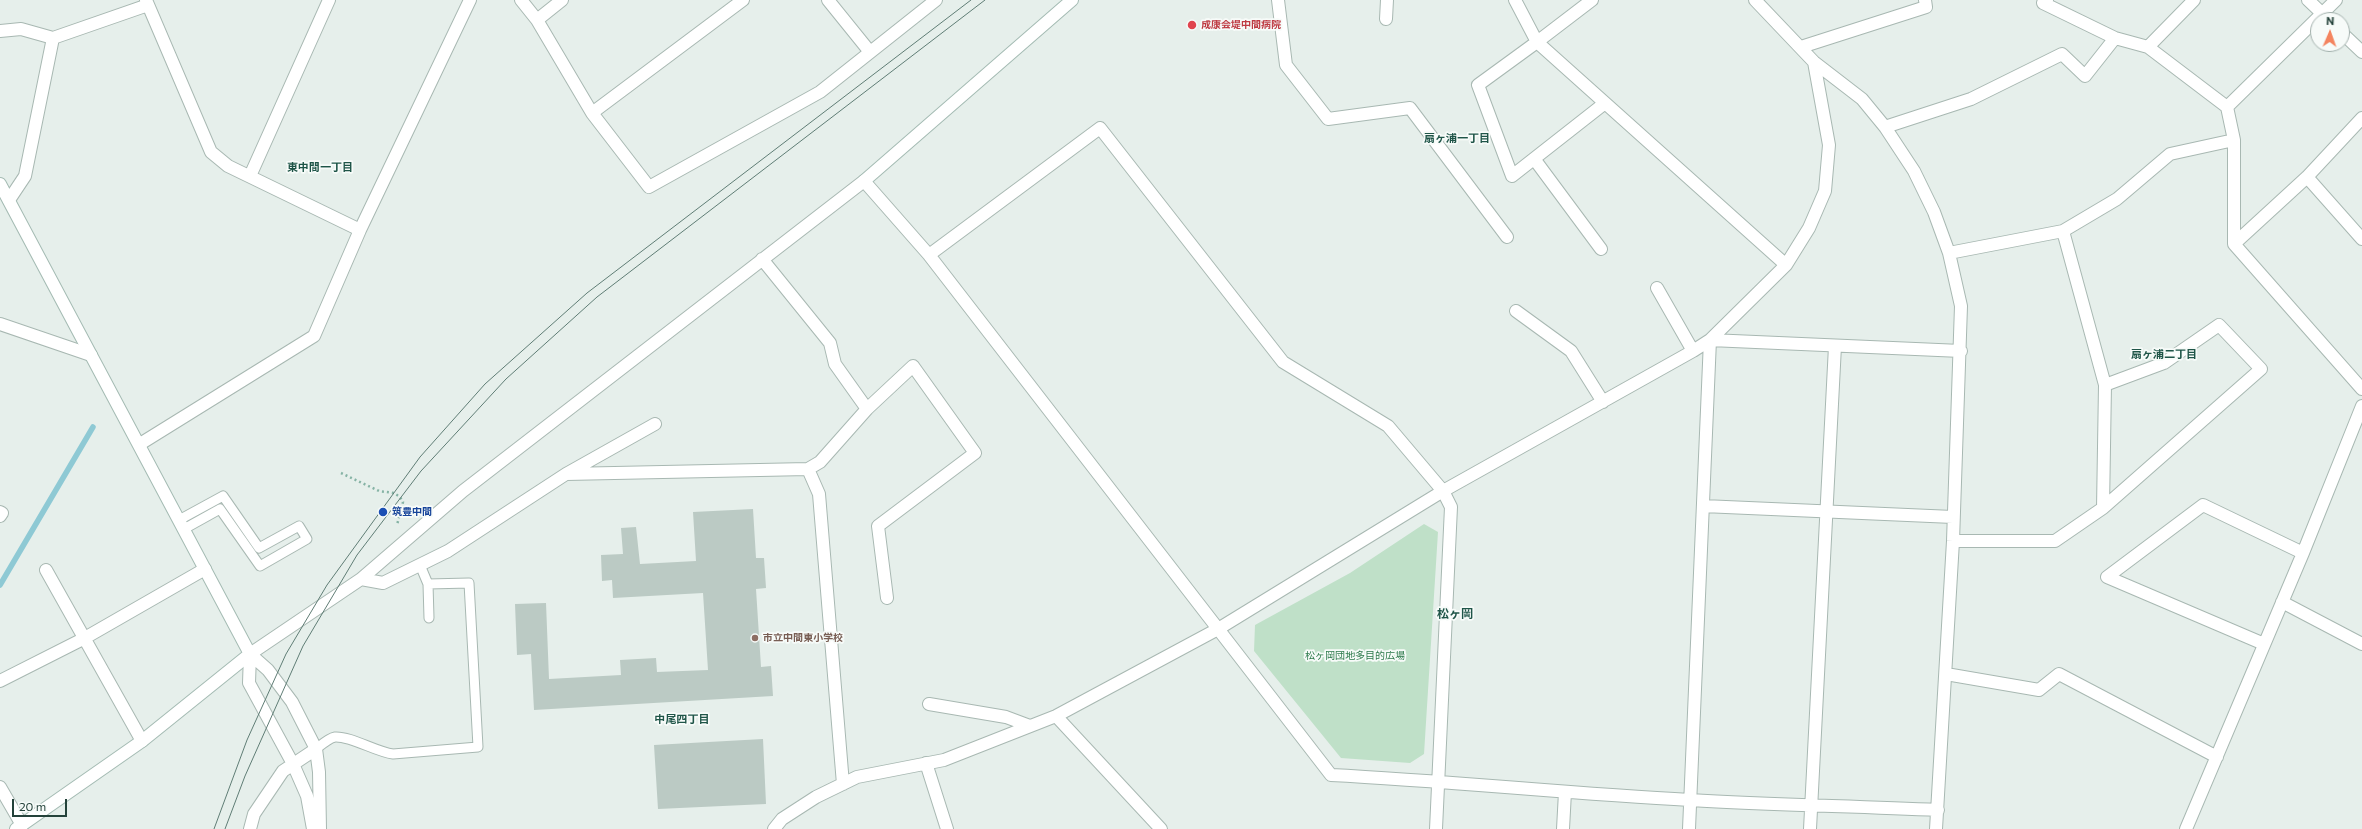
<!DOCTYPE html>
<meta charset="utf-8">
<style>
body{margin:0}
#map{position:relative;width:2362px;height:829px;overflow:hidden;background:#e6efeb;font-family:Commissioner,sans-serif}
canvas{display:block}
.north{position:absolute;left:2310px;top:12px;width:40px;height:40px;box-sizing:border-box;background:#f7fbf9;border:1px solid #a3b1ad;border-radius:50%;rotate:2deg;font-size:11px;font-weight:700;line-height:16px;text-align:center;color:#24423a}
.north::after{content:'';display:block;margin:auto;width:14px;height:18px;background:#f4845f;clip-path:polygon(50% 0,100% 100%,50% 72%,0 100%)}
.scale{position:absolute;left:12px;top:799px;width:55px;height:18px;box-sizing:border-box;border:2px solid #24423a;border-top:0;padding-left:5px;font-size:12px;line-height:14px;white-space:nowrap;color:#24423a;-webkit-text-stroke:3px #f7fbf9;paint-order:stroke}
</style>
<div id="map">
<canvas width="2362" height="829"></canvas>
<div class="north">N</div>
<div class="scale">20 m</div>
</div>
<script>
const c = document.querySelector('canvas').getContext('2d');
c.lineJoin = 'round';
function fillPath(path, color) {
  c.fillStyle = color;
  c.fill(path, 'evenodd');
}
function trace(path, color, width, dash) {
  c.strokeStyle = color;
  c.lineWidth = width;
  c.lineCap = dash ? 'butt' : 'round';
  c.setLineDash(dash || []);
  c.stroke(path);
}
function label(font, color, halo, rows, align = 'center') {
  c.font = font + ' Commissioner,"Noto Sans JP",sans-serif';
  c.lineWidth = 3.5;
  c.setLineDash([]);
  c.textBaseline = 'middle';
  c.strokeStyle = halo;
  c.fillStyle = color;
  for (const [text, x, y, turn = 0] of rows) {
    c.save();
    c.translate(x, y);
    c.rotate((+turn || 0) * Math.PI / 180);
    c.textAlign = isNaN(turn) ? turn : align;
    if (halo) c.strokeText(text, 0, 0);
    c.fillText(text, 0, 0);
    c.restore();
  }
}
fillPath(new Path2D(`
 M1424,524L1438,532L1424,754L1410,763L1341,758L1254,651L1255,625L1350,573Z`), '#bfe0c8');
trace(new Path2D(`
 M0,585L93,427`), '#8ec9d4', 5.5);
fillPath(new Path2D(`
 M753,509L756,558H764L766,588L756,589L761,667L771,666L773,696L534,710L531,654L517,655L515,604L546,603L549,679L621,675L620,660L656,658L657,672L708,670L703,593L613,598L612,580L602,581L601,555L623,554L621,528L636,527L640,564L696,561L693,512Z
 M763,739L766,804L658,809L654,745Z`), '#bbcac4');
const lane = new Path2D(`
 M179,520L223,496L259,548L299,526L307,539L260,566L220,509L184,529
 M420,565L428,584L429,618
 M316,749C321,745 329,738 335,737C351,736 376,752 393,754L478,747L469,583L428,584`);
const street = new Path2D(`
 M146,0L211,152L228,166L360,230
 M521,0L537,20L592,113L649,187L820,92L936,0
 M828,0L870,52
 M1278,0L1286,65L1328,119L1410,108L1507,237
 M1515,0L1537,42L1592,0
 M1755,0L1814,62L1862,99L1885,127L1914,171L1934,212L1949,253L1961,306L1953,541L1936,829
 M2047,0L2043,3L2115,38L2148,47L2227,107L2234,140V244L2362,389
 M2308,0L2329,20
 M1386,19L1387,0
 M537,20L562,0
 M0,31L21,29L53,38L148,5
 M2342,33L2362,52
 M1801,47L1926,7L1925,0
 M2148,47L2194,0
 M1605,103L1512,176L1478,85L1537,42L1786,265
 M2227,107L2336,0
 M592,113L743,0
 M1885,127L1971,99L2062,54L2085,76L2115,38
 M1535,160L1601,249
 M250,176L329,0
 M2307,177L2362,239
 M9,200L25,176L53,38
 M2063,231L2105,385L2103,508
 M2234,244L2307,177L2362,118
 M1949,253L2063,231L2117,199L2170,154L2234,140
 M929,255L1100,128L1283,362L1388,426L1443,491L1451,507L1436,829
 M762,259L830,343L835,364L867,409
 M1657,288L1693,351
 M1516,311L1571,351L1603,402
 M0,324L91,355
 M1710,340L1961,351
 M140,444L314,336L360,230L470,0
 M808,469L819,494L843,784
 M566,474L808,469L820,462L867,409L913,366L975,453L878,526L887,598
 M1703,506L1953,517
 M0,512L2,513L0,516
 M1953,541H2055L2103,508L2261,369L2219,325L2164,363L2105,385
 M46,570L142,741
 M361,579L383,583L448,551L566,474L655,424
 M2282,602L2362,644
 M2264,644L2107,577L2203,505L2303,553
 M250,654L361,579L463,491L864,181L929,255L1331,775C1451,781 1571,794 1690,800C1773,805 1855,806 1938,810
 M250,654L268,670L292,702L316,749L319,772L320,829
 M250,654L249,683L293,764L307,796L313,829
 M1946,674L2039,690L2059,674L2217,757
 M0,681L83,639L205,569
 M929,704L1006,717L1030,726
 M1056,716L1161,829
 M926,763L947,829
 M0,787L22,825
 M250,829L254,814L283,771L316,749
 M774,829L782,819L816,797L857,777L944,760L1056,716L1218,629L1443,491L1693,351L1710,340L1786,265L1809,228L1825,191L1829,145L1814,62
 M1563,829L1565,792
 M1689,829L1710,340
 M1810,829L1835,346
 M2186,829L2303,553L2362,406`);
const secondary = new Path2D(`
 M864,181L1072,0
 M0,184L250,654L142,741L16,829`);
trace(lane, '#a8b8b2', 11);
trace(street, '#a8b8b2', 14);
trace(secondary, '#a4bbb3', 14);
trace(new Path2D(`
 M341,473L379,491L394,493L400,497L403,502L397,525`), '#86b3a5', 2.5, [2, 3]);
trace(lane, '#fff', 9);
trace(street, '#fff', 12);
trace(secondary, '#fff', 12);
trace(new Path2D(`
 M214,829L247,740L286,654L327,585L420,457L485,384L587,293L971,0
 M225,829L245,776L303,646L357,555L421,471L506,379L597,297L985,0`), '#5f7d75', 1);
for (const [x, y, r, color] of [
 [1192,25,5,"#e0444e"],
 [383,512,5,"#1a4fb4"],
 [755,638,4,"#8d6e63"]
]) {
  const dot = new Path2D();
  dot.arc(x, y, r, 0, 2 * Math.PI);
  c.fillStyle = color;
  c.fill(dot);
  trace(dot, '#f7fbf9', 1.5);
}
label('bold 10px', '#be3a42', '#f7fbf9', [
 ["成康会堤中間病院",1201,25]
], 'left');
label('bold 10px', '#164399', '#f7fbf9', [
 ["筑豊中間",392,512]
], 'left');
label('bold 10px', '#785e54', '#f7fbf9', [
 ["市立中間東小学校",763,638]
], 'left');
label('10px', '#2d7a4b', '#f7fbf9', [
 ["松ヶ岡団地多目的広場",1355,656]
]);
label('bold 11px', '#1f5548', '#f7fbf9', [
 ["扇ヶ浦一丁目",1457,138],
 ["東中間一丁目",320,167],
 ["扇ヶ浦二丁目",2164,354],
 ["中尾四丁目",682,719]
]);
label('bold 12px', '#1f5548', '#f7fbf9', [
 ["松ヶ岡",1455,614]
]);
</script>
